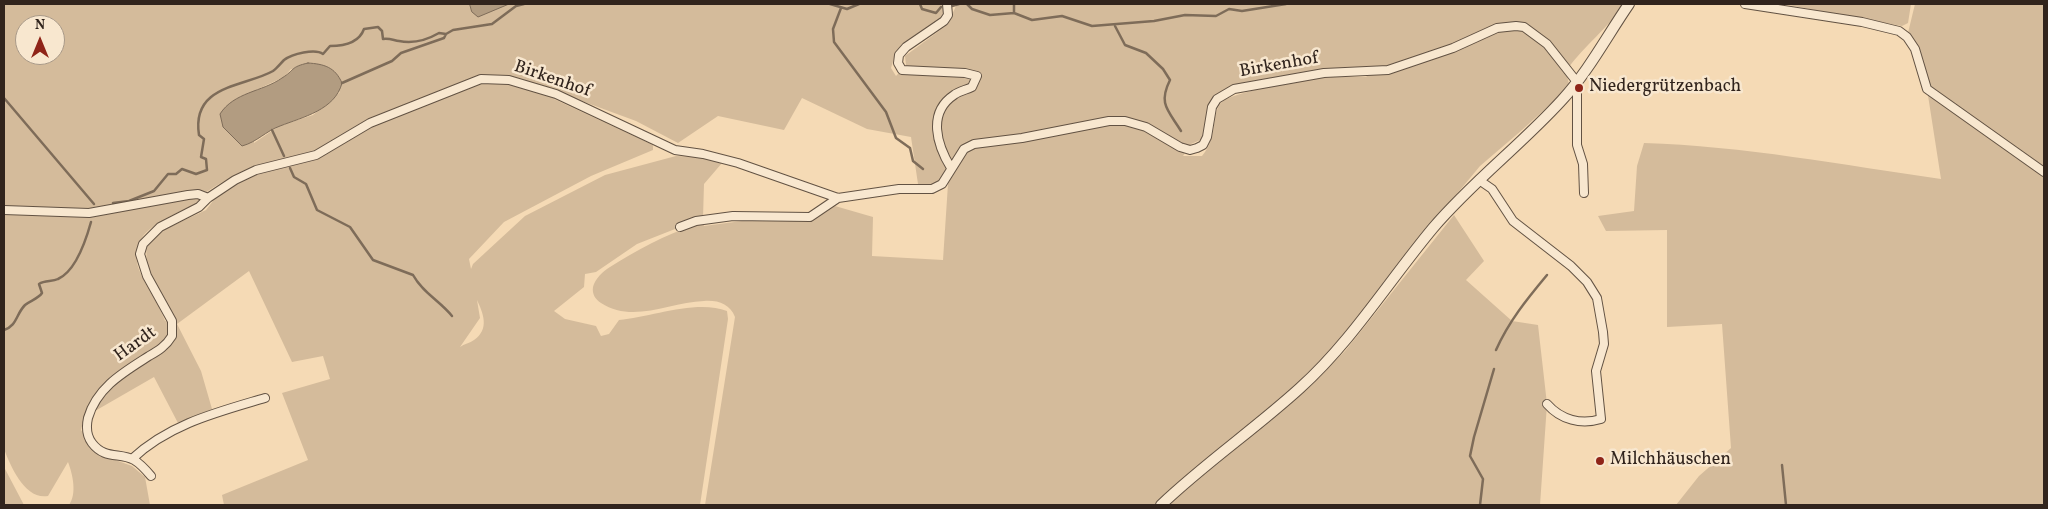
<!DOCTYPE html>
<meta charset="utf-8">
<style>
body{margin:0}
#map{position:relative;width:2048px;height:509px;overflow:hidden;background:#f5dab5;font-family:Vollkorn,serif}
canvas{display:block}
.frame{position:absolute;inset:0;border:5px solid #31241d;pointer-events:none}
.north{position:absolute;left:15px;top:15px;width:50px;height:50px;box-sizing:border-box;background:#f8e7cf;border:1px solid #a89988;border-radius:50%;rotate:0deg;font-size:14px;font-weight:700;line-height:20px;text-align:center;color:#31241d}
.north::after{content:'';display:block;margin:auto;width:18px;height:22px;background:#8f2418;clip-path:polygon(50% 0,100% 100%,50% 72%,0 100%)}
</style>
<div id="map">
<canvas width="2048" height="509"></canvas>
<div class="frame"></div>
<div class="north">N</div>
</div>
<script>
const c = document.querySelector('canvas').getContext('2d');
c.lineJoin = 'round';
function fillPath(path, color) {
  c.fillStyle = color;
  c.fill(path, 'evenodd');
}
function trace(path, color, width, dash) {
  c.strokeStyle = color;
  c.lineWidth = width;
  c.lineCap = dash ? 'butt' : 'round';
  c.setLineDash(dash || []);
  c.stroke(path);
}
function label(font, color, halo, rows, align = 'center') {
  c.font = font + ' Vollkorn,serif';
  c.lineWidth = 5;
  c.setLineDash([]);
  c.textBaseline = 'middle';
  c.strokeStyle = halo;
  c.fillStyle = color;
  for (const [text, x, y, turn = 0] of rows) {
    c.save();
    c.translate(x, y);
    c.rotate((+turn || 0) * Math.PI / 180);
    c.textAlign = isNaN(turn) ? turn : align;
    if (halo) c.strokeText(text, 0, 0);
    c.fillText(text, 0, 0);
    c.restore();
  }
}
fillPath(new Path2D(`
 M4,4H942L946,14L896,51L891,68L896,76L906,65L905,56L947,25L957,4H1624C1608,28 1585,45 1568,68L1561,69L1567,76L1569,84L1557,98L1522,130L1480,166L1397,266L1336,347L1282,398L1157,505H705L735,317C730,304 718,300 704,301C670,302 633,324 601,303C595,299 592,294 593,287C595,279 603,271 610,267C637,250 664,235 695,225L703,223L704,226L757,219L812,222L835,206L873,217L872,256L943,260L948,184H918L911,137L867,129L802,98L784,130L718,116L678,143L636,121L560,93L554,99L653,145V150L591,176L504,222L469,259L471,269L473,264L525,216L605,175L676,156L700,157L722,163L704,184L703,218L637,244L596,272L585,274L584,287L554,311L565,319L596,326L601,336L609,334L619,320C651,317 697,299 727,311L728,319L700,505H224L222,495L308,460L282,393L330,379L323,356L292,362L249,271L177,324L201,371L212,409L178,423L154,377L95,411L87,407L81,430L96,453L132,466L145,477L150,505H69C77,494 73,475 68,462L48,496C25,500 11,467 4,449ZM25,25H55V55H25ZM291,69L340,92L313,115L279,126L254,143L256,90L284,77ZM1362,72L1367,77C1352,77 1336,76 1321,78C1304,80 1230,92 1221,103C1210,116 1219,136 1202,156H1183L1191,144L1207,137L1217,99L1234,89L1324,73ZM252,167L259,174L238,182L216,197L206,210L155,234L146,245L147,268L176,324L165,321C159,304 139,277 137,262C132,227 171,218 195,204C200,201 203,195 208,191C222,181 238,175 252,167ZM477,300C483,313 490,329 474,340C470,343 464,344 460,347L480,318Z
 M1783,4H1911L1908,23L1902,26Z
 M1915,4H2044V505H1676L1699,476L1731,448L1722,324L1667,327V230L1606,231L1598,216L1634,211L1637,166L1644,143C1743,146 1843,165 1941,179L1927,89L1907,37Z
 M1454,215L1484,261L1466,280L1512,321L1538,325L1547,404L1540,505H1168L1303,393L1345,351Z
 M4,467L24,505H4Z`), '#d4bb9b');
const water = new Path2D(`
 M470,4H509L478,17L472,12Z
 M308,63C324,64 335,67 342,83C335,110 303,117 280,126C266,131 257,142 242,146L223,127L220,114C234,92 262,92 282,78C295,70 290,67 308,63Z`);
fillPath(water, '#b29c81');
trace(water, '#7e6c59', 1);
trace(new Path2D(`
 M830,4L847,9L859,4
 M920,4L922,9L936,13L941,7
 M967,4L972,9L990,15L1014,13L1032,20L1062,16L1092,26L1154,21L1185,15L1216,16L1229,9L1242,11L1286,4
 M952,6L959,4
 M841,8L833,29L834,42L886,112L896,138L910,148L913,161L923,169
 M1014,13V4
 M1115,26L1125,45L1146,53L1163,69L1170,80C1158,104 1168,110 1181,131
 M342,83L392,61L401,53L444,38L446,34
 M4,98L94,204
 M272,130L284,156
 M290,168L294,177L306,184L317,210L350,227L373,260L413,275C423,293 440,301 452,316
 M113,203L129,201L154,191L168,174H176L182,169L196,174L207,170L206,159L201,157L204,139L199,135C191,84 245,87 273,71C277,68 280,64 284,60C292,54 315,48 323,54L330,46C344,46 359,43 364,29L378,27L382,31L383,39C389,38 393,40 399,41C414,44 427,40 439,33L446,34L453,30L492,24L516,6L524,4
 M4,330C17,326 16,314 25,305C31,300 38,299 42,293L39,284C45,280 52,282 58,279C76,271 86,240 91,222
 M1496,350C1509,321 1527,299 1547,275
 M1782,465L1786,505
 M1480,505L1483,479L1470,456L1474,437L1494,369`), '#7e6c59', 2.5);
const minor = new Path2D(`
 M947,4L948,15L944,21L906,47L899,55L898,63L902,70L965,73L977,76L972,87C966,90 959,91 954,95C927,113 937,145 951,168
 M1745,4L1862,22L1899,31L1907,37L1915,49L1927,89L2044,172
 M1479,180L1492,189L1513,221L1571,266L1587,282L1597,298L1603,332L1604,344L1596,371L1601,419C1581,425 1561,420 1547,404
 M4,210L89,213L188,195L198,194L208,198
 M680,227L696,221L733,216L810,217L838,198
 M132,459C169,424 218,412 265,398
 M151,476C146,470 141,464 134,460C120,452 105,460 92,443C86,435 86,427 88,418C97,387 124,372 149,356C158,351 166,346 172,336V321L147,276L140,254L143,244L160,227L199,207L208,198L235,180L256,170L316,155L370,123L481,79L509,80L556,94L675,150L703,154L738,163L838,198L899,189H932L942,184L964,149L974,144L1022,138L1109,121H1125L1146,127L1180,147L1190,150L1197,148L1203,145L1207,137L1212,107L1217,99L1234,89L1324,73L1388,70L1453,48L1497,28L1516,26L1524,27L1547,44L1577,82V145L1583,164L1584,193`);
const tertiary = new Path2D(`
 M1161,505C1205,463 1255,429 1300,388C1352,341 1388,282 1433,228C1472,182 1521,145 1562,100C1588,72 1607,36 1629,4`);
trace(minor, '#625243', 10);
trace(tertiary, '#625243', 12);
trace(minor, '#f8e7cf', 8);
trace(tertiary, '#f8e7cf', 10);
for (const [x, y, r, color] of [
 [1579,88,5,"#8f2418"],
 [1600,461,5,"#8f2418"]
]) {
  const dot = new Path2D();
  dot.arc(x, y, r, 0, 2 * Math.PI);
  c.fillStyle = color;
  c.fill(dot);
  trace(dot, '#f8e7cf', 2);
}
label('18px', '#31241d', '#f8e7cf', [
 ["Birkenhof",1279,66,-10],
 ["Birkenhof",552,80,19],
 ["Hardt",136,345,-36]
]);
label('18px', '#31241d', '#f8e7cf', [
 ["Niedergrützenbach",1589,88],
 ["Milchhäuschen",1610,461]
], 'left');
</script>
